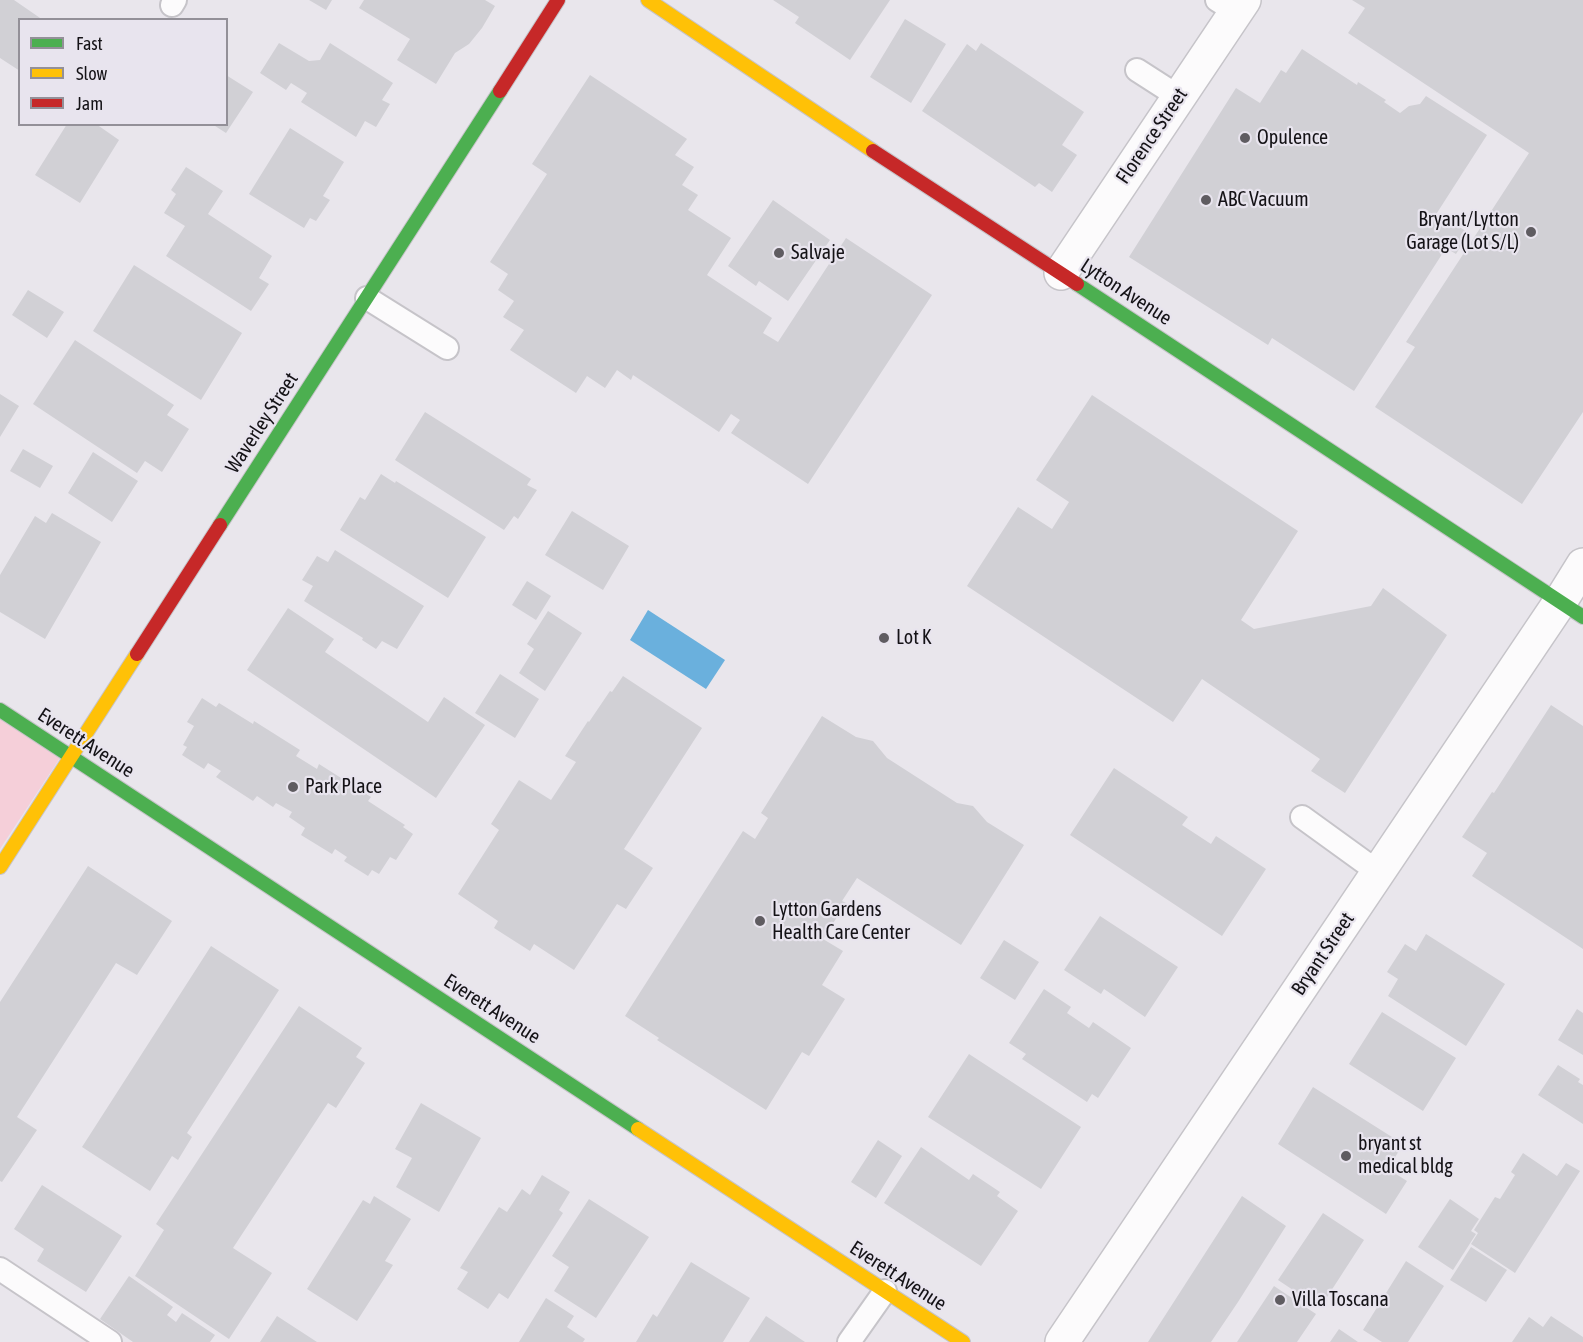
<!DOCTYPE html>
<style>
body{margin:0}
#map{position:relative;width:1583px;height:1342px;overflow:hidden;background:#e9e6ec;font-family:"Asap Condensed",sans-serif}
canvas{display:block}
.legend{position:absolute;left:18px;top:18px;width:210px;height:108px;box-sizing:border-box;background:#e8e4ee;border:2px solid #939098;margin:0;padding:8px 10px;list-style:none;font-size:18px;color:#141216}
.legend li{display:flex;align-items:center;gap:12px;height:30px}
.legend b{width:30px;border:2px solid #939098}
</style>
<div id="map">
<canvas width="1583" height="1342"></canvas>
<ul class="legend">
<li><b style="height:8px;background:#4caf50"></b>Fast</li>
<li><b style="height:8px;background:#ffc107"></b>Slow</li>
<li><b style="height:8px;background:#c62828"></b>Jam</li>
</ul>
</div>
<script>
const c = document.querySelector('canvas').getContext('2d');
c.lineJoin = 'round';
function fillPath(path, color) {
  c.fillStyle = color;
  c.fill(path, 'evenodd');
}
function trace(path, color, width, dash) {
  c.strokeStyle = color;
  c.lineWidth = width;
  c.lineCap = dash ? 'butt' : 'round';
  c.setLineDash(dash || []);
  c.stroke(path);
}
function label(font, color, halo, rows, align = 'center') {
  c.font = font + ' "Asap Condensed",sans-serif';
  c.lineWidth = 4.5;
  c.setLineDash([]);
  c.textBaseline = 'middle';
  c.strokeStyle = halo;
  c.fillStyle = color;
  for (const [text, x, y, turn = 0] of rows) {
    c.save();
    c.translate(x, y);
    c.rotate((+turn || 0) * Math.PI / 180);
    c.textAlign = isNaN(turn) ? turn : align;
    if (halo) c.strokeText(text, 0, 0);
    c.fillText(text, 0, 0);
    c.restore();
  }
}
fillPath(new Path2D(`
 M0,718L60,758L0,849Z`), '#f5cfd9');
fillPath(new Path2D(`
 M648,610L725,660L706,689L630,640Z`), '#6ab0dd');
fillPath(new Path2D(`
 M0,0H14L43,20H20V71L0,58Z
 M309,0H332L326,10Z
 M364,0H485L495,6L482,28L469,44L455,53L436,84L397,60L410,39L359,8Z
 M773,0H890L850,60L795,23L799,17Z
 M1352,0H1583V412L1522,504L1375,407L1415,347L1406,342L1529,153L1348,33L1365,8Z
 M905,19L946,44L911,103L870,77Z
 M279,43L309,61L320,60L330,43L393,83L382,100L390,104L376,127L365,121L356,137L301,102L307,93L291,83L286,90L260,73Z
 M981,43L1084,112L1062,145L1077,155L1052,192L1039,183L1035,187L922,111L967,44L976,51Z
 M1302,49L1357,85L1358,82L1386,100L1384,102L1400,113L1409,106L1420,104L1426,96L1487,135L1435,216L1446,223L1448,220L1469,233L1456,254L1446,248L1354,391L1272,338L1268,345L1129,257L1236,88L1260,103L1281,70L1286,73Z
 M226,75L253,92L226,133L212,124H226Z
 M590,75L687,139L675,155L694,167L682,185L698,195L688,210L731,238L707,275L772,318L763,333L778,342L846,238L932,295L808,484L731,433L740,420L731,414L719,432L633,375L631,380L617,370L605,388L587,376L576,393L510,350L524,330L503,317L514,301L498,290L508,274L490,262L547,174L532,164Z
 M67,124H96L119,140L80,203L35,175Z
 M290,128L344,162L323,196L330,200L316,221L310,218L304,228L249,194Z
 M186,167L223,191L208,214L272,256L259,278L269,284L251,311L166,256L185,226L164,213L176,194L171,190Z
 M773,200L830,240L788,301L759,281L756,286L728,266Z
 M134,265L242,333L201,400L93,331Z
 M28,290L64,312L47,338L12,315Z
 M75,340L174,405L167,415L189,429L162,472L145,461L137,473L33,404Z
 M0,394L19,406L0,437Z
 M1092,395L1298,531L1241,620L1254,629L1371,606L1383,588L1447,635L1345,793L1311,771L1320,759L1202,679L1173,722L967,586L1018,507L1052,529L1069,502L1036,480Z
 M425,412L531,479L527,485L537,490L518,519L514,516L504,530L395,460Z
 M23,449L53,466L40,488L10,471Z
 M93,452L138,481L112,522L68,493Z
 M381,474L395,483L396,481L486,537L448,598L340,530L360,497L365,500Z
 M572,511L629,546L603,590L545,555Z
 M52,513L101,542L45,639L0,612V575L35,516L46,523Z
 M335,550L424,606L397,649L382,641L376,649L362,640L363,638L304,601L313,586L302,580L317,556L328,562Z
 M527,581L551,596L536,620L512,605Z
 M288,608L334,639L325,652L428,722L444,697L485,725L436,798L247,670Z
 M548,611L582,633L545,691L519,673L534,649L527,644Z
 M500,674L539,699L515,738L475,713Z
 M623,676L702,728L624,849L653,868L626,909L617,904L574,970L534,944L530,951L494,928L498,921L458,894L499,830L491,824L519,780L551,800L576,762L565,756L588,721L589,722L610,691L612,692Z
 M202,698L216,707L219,703L253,724L254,721L300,750L296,756L317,769L319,764L371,797L368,801L405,825L403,827L413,834L396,860L390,857L379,874L372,870L368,876L344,861L347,857L335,849L332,854L301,835L305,828L289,817L292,812L276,803L273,807L257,796L253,801L216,777L221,771L208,763L204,769L182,755L187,747L183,745L194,726L187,722Z
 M1551,705L1583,726V949L1472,876L1487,853L1462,837L1492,792L1494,793Z
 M822,716L856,737L873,741L887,758L957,803L973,806L987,822L1024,845L961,945L857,878L842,901L846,903L823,939L843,951L822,985L845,999L809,1056L802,1052L766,1110L657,1040L659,1038L625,1016L743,831L755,839L768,818L761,813Z
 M1114,768L1188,817L1182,825L1211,844L1216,836L1266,869L1222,936L1070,835Z
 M88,866L172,921L137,975L116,963L17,1117L37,1130L2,1182L0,1181V1002Z
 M1100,916L1178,967L1145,1017L1104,989L1101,994L1064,970Z
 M1426,934L1505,984L1466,1046L1388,996L1398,979L1387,972L1405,944L1416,951Z
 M1004,940L1039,962L1015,1000L980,978Z
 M211,946L279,990L187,1133L192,1137L178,1160L172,1156L150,1191L82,1147Z
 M1044,989L1071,1007L1067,1013L1089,1028L1093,1022L1131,1048L1098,1098L1092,1094L1087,1102L1022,1059L1026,1054L1009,1043Z
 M299,1006L362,1048L356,1057L365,1063L336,1108L328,1103L233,1248L272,1273L229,1339L135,1276L164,1230L156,1224Z
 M1577,1009L1583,1013V1055L1558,1040Z
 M1382,1012L1456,1058L1423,1111L1349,1064Z
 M969,1054L1081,1127L1041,1189L928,1117Z
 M1558,1065L1580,1079L1578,1082L1583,1085V1124L1538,1095Z
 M1313,1087L1403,1144L1388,1169L1407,1181L1386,1214L1278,1144Z
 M421,1103L481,1138L439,1212L396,1187L412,1158L395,1149Z
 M878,1140L902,1156L876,1198L851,1182Z
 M921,1147L969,1180L973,1174L1000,1192L997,1196L1018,1211L981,1266L884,1203Z
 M1523,1153L1557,1176L1566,1163L1580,1171L1515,1273L1471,1244L1478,1233L1474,1230L1495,1197L1500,1199L1515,1175L1511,1172Z
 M542,1175L570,1192L559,1210L563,1213L508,1299L499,1293L488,1309L457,1289L468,1272L460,1268L499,1207L507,1212L522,1189L530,1195Z
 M42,1185L122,1236L86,1292L37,1261L44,1249L14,1229Z
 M374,1196L411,1219L385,1261L393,1265L357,1321L307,1289L363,1200L370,1204Z
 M1242,1196L1286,1226L1238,1302L1211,1342H1148Z
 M589,1199L649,1237L596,1318L554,1291L569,1267L552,1256Z
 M1450,1199L1479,1219L1471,1231L1476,1234L1453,1270L1418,1247Z
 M1323,1213L1364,1240L1320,1308L1278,1280Z
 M1471,1247L1507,1270L1486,1302L1450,1280Z
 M1406,1261L1444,1286L1408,1342H1382L1363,1330Z
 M691,1262L750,1298L723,1342H636L653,1314L657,1317Z
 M129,1276L173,1307L167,1315L176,1322L182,1313L215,1335L210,1342H133L100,1319Z
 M1274,1286L1316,1314L1297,1342H1237Z
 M546,1298L574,1316L567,1327L585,1339L583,1342H519Z
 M277,1316L317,1342H260Z
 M766,1316L805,1342H749Z
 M1551,1316L1583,1337V1342H1512L1529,1317L1543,1327Z
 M1339,1329L1358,1342H1330Z`), '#d1d0d5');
const lane = new Path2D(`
 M1217,0L1236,12
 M172,5L175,0
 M1137,70L1179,97
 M367,298L447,348
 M1302,817L1378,872
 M0,1269L110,1342
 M849,1342L885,1291`);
const street = new Path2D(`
 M1061,273L1244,0
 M1062,1342L1560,602L1583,565`);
const fast = new Path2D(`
 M1077,284L1583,617
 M220,525L500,91
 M0,710L638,1129`);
const slow = new Path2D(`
 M648,0L873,151
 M0,867L137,654
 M638,1129L963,1342`);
const jam = new Path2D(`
 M500,91L558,0
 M873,151L1077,284
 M137,654L220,525`);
trace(lane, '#c6c4c9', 26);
trace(street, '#c6c4c9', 36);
trace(fast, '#c6c4c9', 16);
trace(slow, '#c6c4c9', 16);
trace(jam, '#c6c4c9', 16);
trace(lane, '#fcfbfc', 22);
trace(street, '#fcfbfc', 33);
trace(fast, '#4caf50', 14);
trace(slow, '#ffc107', 14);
trace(jam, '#c62828', 14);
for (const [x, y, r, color] of [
 [1245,138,6,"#5f5c61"],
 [1206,200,6,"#5f5c61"],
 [1531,232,6,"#5f5c61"],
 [779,253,6,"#5f5c61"],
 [884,638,6,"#5f5c61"],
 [293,787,6,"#5f5c61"],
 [760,921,6,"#5f5c61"],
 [1346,1156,6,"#5f5c61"],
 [1280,1300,6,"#5f5c61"]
]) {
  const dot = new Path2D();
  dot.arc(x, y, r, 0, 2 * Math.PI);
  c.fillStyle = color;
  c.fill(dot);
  trace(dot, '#e8e4ee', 2);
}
label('20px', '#141216', '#e8e4ee', [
 ["Florence Street",1152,136,-56],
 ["Lytton Avenue",1126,292,33],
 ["Waverley Street",262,423,-57],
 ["Everett Avenue",86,743,33],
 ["Bryant Street",1323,954,-56],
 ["Everett Avenue",492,1009,33],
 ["Everett Avenue",898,1276,33]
]);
label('20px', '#141216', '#e8e4ee', [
 ["Opulence",1257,138],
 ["ABC Vacuum",1218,200],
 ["Bryant/Lytton",1519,220,"right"],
 ["Garage (Lot S/L)",1519,243,"right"],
 ["Salvaje",791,253],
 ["Lot K",896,638],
 ["Park Place",305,787],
 ["Lytton Gardens",772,910],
 ["Health Care Center",772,933],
 ["bryant st",1358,1144],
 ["medical bldg",1358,1167],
 ["Villa Toscana",1292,1300]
], 'left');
</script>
